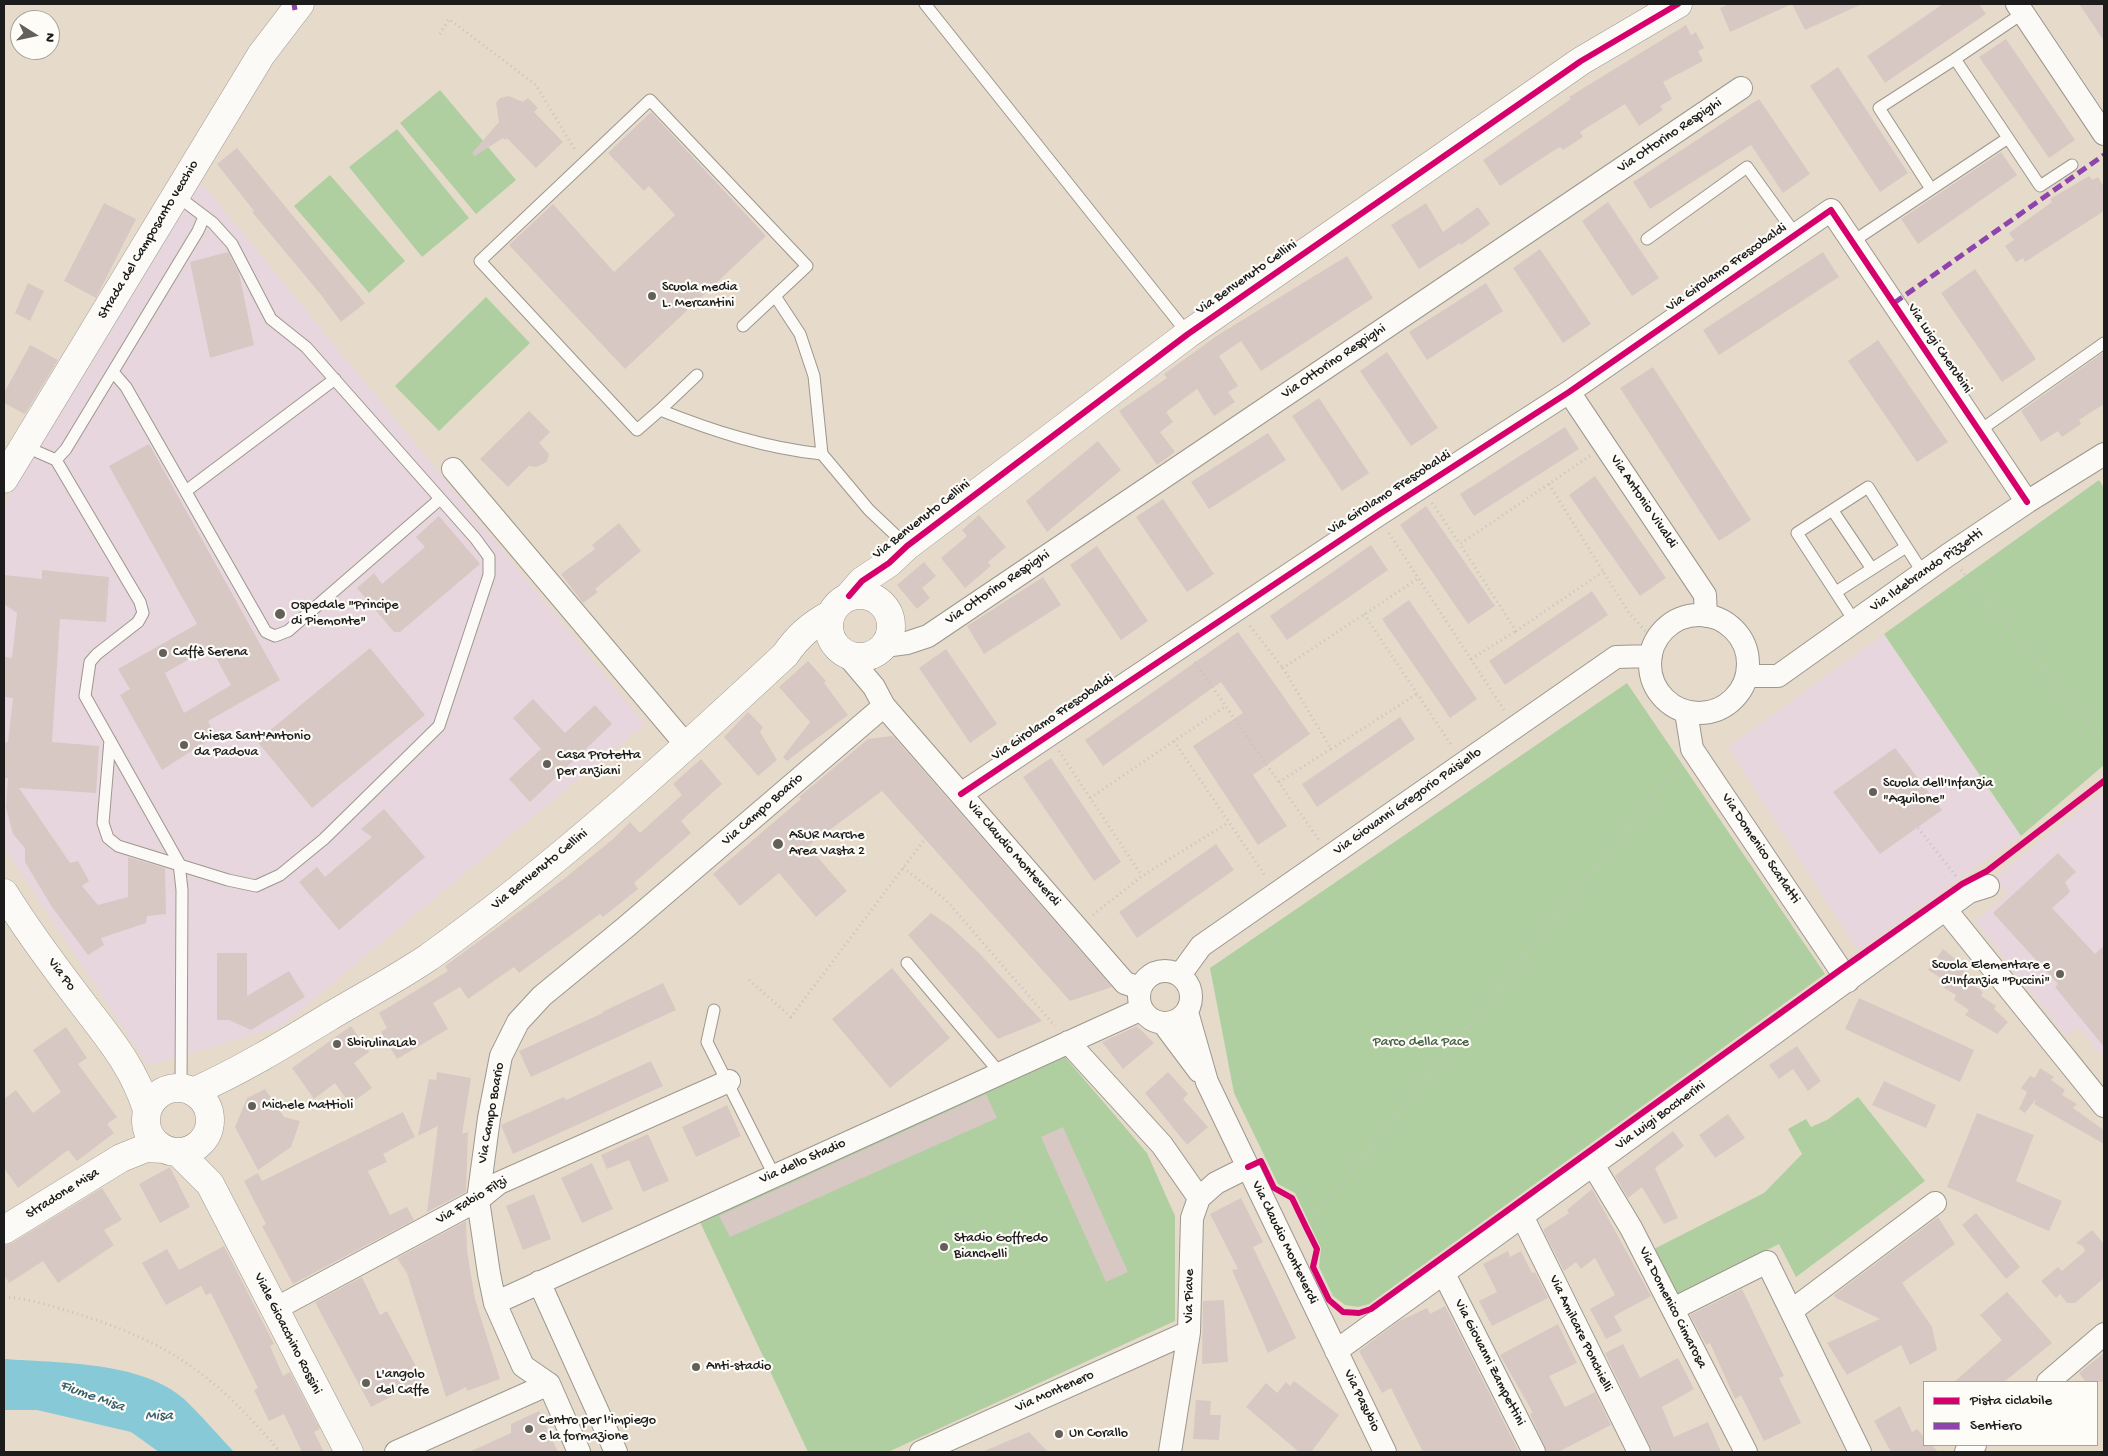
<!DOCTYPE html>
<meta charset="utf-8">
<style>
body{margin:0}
#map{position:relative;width:2108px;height:1456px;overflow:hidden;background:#e6dbca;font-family:"Gochi Hand",sans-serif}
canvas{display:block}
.frame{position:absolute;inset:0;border:5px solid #1c1c1c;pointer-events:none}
.legend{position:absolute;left:1923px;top:1381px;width:175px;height:65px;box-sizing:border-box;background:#fdfcf7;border:1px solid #a3a29f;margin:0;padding:6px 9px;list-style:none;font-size:15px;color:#1c1c1c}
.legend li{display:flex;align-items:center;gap:10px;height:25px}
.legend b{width:25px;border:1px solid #a3a29f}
.north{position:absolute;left:10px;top:10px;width:50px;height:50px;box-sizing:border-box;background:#fdfcf7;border:1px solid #a3a29f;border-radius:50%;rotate:100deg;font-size:14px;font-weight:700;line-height:20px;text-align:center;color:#1c1c1c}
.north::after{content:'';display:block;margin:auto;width:18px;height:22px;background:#635f59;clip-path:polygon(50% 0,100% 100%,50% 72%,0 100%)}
</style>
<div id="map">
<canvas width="2108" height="1456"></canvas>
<div class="frame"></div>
<ul class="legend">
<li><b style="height:6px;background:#d6006c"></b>Pista ciclabile</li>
<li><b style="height:6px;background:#8e44ad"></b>Sentiero</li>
</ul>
<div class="north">N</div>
</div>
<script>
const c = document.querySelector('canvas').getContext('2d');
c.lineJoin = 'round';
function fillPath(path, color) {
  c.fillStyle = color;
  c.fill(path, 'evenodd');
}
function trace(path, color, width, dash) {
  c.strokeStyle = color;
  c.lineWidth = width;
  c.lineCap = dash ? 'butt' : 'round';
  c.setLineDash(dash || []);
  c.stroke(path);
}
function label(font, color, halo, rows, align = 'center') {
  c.font = font + ' "Gochi Hand",sans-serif';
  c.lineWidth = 4.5;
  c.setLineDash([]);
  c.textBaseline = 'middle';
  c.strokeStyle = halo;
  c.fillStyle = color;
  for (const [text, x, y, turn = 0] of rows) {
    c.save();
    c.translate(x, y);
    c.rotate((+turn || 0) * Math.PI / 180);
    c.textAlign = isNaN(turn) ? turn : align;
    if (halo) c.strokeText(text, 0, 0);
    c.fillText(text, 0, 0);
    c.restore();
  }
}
fillPath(new Path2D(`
 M200,181L645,724L280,1027L148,1066L4,847V505Z
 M1884,634L2021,836L1858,951L1728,747Z
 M2104,790V1059L2078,1026L2066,1036L1975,921L2008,895L1995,877Z`), '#e8d6de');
fillPath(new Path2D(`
 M440,90L516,180L476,214L400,123Z
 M397,129L469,218L422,257L349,167Z
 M330,175L405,261L369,293L294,206Z
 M486,297L530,343L439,431L395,386Z
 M2099,480L2104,488V765L2021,836L1884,634Z
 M1627,683L1825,974L1369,1304L1358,1307L1345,1305L1333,1296L1319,1267L1321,1248L1295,1193L1278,1184L1234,1093L1210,968Z
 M1065,1057L1147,1153L1175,1216V1321L888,1452H808L699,1220Z
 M1858,1097L1925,1181L1796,1277L1779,1244L1676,1295L1652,1250L1764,1193L1802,1154L1788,1129L1806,1119L1811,1127L1827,1120Z`), '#b0cfa1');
fillPath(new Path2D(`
 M4,1359C59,1363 141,1361 184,1399C201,1415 218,1435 234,1452H159L131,1432L37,1410H4Z`), '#88c9d8');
fillPath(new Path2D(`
 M1729,4H1862L1805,30L1792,4L1730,32L1720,8Z
 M1943,4H1979L1986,14L1885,83L1867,56Z
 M2079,4H2104V41Z
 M1686,25L1691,35L1696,32L1704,48L1698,51L1703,61L1663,82L1672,99L1660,106L1663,110L1639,126L1625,104L1580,132L1583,137L1563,150L1560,147L1550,153L1500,186L1483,160L1571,99L1569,97Z
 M2006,39L2075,140L2049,158L1979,57Z
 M1838,67L1908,173L1880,192L1810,86Z
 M509,96L523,102L528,98L538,108L534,112L563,142L536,168L507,138L505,140L503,138L475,156L472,153L499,122L496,103L500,98Z
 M1759,99L1810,174L1783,193L1751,145L1650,209L1633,182Z
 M651,112L766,236L625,369L509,245L553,204L614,272L675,215L649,186L644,191L608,153Z
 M237,148L365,303L341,322L322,296L252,212L254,211L217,164Z
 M2001,152L2017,175L1918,244L1901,219Z
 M2089,176L2092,180L2098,177L2104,187V211L2025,262L2023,258L2016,262L2005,246L2014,240L2009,233L2052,202L2050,199Z
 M1608,202L1659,278L1632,296L1582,221Z
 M104,203L136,219L96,298L64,281Z
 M1426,203L1443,232L1478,207L1490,224L1461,245L1460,243L1419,269L1391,225Z
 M1540,249L1591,324L1563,343L1513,268Z
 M228,252L239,273L254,345L210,358L190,262Z
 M1823,252L1839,277L1719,355L1703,330Z
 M1347,256L1373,298L1261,371L1241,341L1219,356L1238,386L1228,392L1235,402L1214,416L1197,389L1166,412L1173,422L1160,432L1175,452L1157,465L1119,411L1167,378L1164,374L1218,335Z
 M1975,269L2036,359L2002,382L1941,293Z
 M28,283L44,291L30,321L15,313Z
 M1486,283L1503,311L1427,360L1409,332Z
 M1878,340L1948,442L1917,462L1848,361Z
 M30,345L58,360L25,414L4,403V393Z
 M1387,352L1438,428L1411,446L1360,371Z
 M2104,352V404L2079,420L2081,424L2062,437L2058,431L2041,442L2021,411Z
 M1653,367L1751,520L1719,541L1620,388Z
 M1319,398L1369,473L1342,491L1292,416Z
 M529,411L550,432L539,443L549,454L547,462L536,467L529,466L508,487L480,459Z
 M1565,427L1579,449L1474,516L1460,494Z
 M1268,433L1286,460L1209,509L1191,482Z
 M1098,441L1121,470L1047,532L1026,501Z
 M149,444L280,680L208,721L215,736L162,770L120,695L130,689L118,669L197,624L109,466ZM210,647L231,685L184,713L165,673Z
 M1595,476L1666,578L1640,596L1569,495Z
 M1163,499L1214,574L1187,592L1136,517Z
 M1426,506L1495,606L1468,624L1400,525Z
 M979,515L1006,547L988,562L991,566L965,588L941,558L967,536L962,530Z
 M439,516L480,564L400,632H394L357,588L374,573L382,584L425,547L416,537Z
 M619,523L641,551L595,589L598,592L583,603L561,574L595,549L592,545Z
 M1371,545L1388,570L1287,640L1270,616Z
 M1097,546L1148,621L1121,640L1070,565Z
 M924,562L936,576L922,588L930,598L917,609L897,585Z
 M42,570L109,577L106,622L60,619L52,742L99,746L96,793L19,788L70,863L78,861L89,881L82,886L98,905L128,897V857L165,868L166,914L147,916L146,923L101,938L104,945L88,955L52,907L25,862V848L13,834L6,808L8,778H4V743L8,742L13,698L4,697V657L12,658L17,613L4,604V575L42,579Z
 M1043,577L1061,605L984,654L967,626Z
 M1592,591L1608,615L1505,685L1489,661Z
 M1409,600L1477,699L1450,718L1382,619Z
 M1238,632L1310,734L1253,775L1287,826L1258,845L1193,746L1243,713L1221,682L1103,766L1085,740Z
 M370,648L425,715L312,808L257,741Z
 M946,649L997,724L970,743L919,668Z
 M808,661L826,681L824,683L848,715L787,761L783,757L810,722L779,687Z
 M533,699L565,733L595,705L612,724L530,802L509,779L541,749L513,718Z
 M748,712L763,727L760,732L777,760L758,776L724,737Z
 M1400,717L1415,739L1317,807L1302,784Z
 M891,736L894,737L1112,987L1070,1001L882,791L808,846L847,891L816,917L779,873L740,906L713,874L801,799L799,797L868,739Z
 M1895,748L1942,810L1880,854L1833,792Z
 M1051,758L1121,862L1094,881L1023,777Z
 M701,759L722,784L681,821L691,833L634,883L638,889L603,917L600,914L519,973L514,967L468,999L460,987L433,1003L448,1029L397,1059L381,1032L387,1028L379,1013L448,971L445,966L565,878L613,839L630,822L640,833L682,795L673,784Z
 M384,809L425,857L339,930L299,882L317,867L325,877L372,837L361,829Z
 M1216,844L1234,870L1137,938L1119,912Z
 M2058,853L2076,872L2065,882L2070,892L2052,908L2095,954L2104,946V1047L2055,987L2058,984L1993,913Z
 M931,913L951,927L980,954L1042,1021L998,1039L908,935Z
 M1943,949L1959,962L1956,965L1971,977L1968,981L1983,992L1981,996L1996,1006L1994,1009L2008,1022L1997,1034L1965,1015L1969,1010L1954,1000L1956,995L1941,986L1944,980L1928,970Z
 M217,953H247V996L289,971L305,997L251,1030L229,1020H217Z
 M892,968L950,1038L890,1088L832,1019Z
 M663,983L676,1010L531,1077L519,1051L603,1013L602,1012Z
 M1859,998L1974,1050L1960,1082L1845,1029Z
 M351,1026L369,1052L354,1063L372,1088L350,1104L335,1083L314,1099L292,1068Z
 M1137,1026L1154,1043L1123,1069L1102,1042Z
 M66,1027L87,1058L78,1064L117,1117L107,1124L114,1133L77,1161L68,1150L18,1188L4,1168V1099L16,1090L33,1113L61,1092L33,1050Z
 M1797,1046L1821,1081L1808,1091L1793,1069L1779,1079L1769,1065Z
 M651,1061L663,1086L513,1154L501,1125L564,1097L566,1100Z
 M2040,1068L2054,1077L2051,1080L2065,1090L2062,1095L2077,1104L2073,1108L2104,1130V1144L2034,1104L2036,1099L2025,1113L2019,1109L2027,1092L2021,1088L2030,1076L2035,1078Z
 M437,1072L471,1078L462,1134L468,1132L466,1192L427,1212L438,1126L418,1136L429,1079L436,1080Z
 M1168,1072L1188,1094L1183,1099L1208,1127L1187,1145L1145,1093Z
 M1884,1081L1936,1105L1926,1128L1872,1105Z
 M265,1089L284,1117L300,1121L291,1147L258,1170L235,1127L247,1098Z
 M986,1094L997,1118L730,1237L719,1216Z
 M727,1105L741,1136L696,1157L682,1127Z
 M403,1112L415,1137L383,1154L387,1162L368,1171L390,1215L407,1207L414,1220L293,1284L262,1226L266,1224L244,1181L258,1173L262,1181Z
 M1977,1113L2034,1135L2016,1181L2062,1201L2049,1231L1947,1187Z
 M1728,1114L1745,1138L1715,1158L1699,1135Z
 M1063,1127L1128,1272L1106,1282L1041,1137Z
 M1673,1131L1684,1146L1655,1168L1678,1218L1664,1224L1642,1187L1628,1198L1615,1176Z
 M648,1134L669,1181L643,1192L629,1160L607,1169L601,1155Z
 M592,1163L613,1209L582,1223L561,1178Z
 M170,1167L190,1207L160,1223L139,1184Z
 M102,1188L122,1220L104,1230L114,1245L58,1283L43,1261L9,1283L4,1275V1246L12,1243Z
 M1592,1189L1651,1296L1614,1316L1622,1331L1606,1339L1590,1309L1615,1295L1595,1258L1581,1269L1576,1262L1564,1271L1544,1232V1229L1569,1213L1567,1210Z
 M534,1194L551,1239L523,1250L506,1206Z
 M1241,1198L1263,1242L1253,1247L1296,1338L1268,1353L1232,1270L1238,1269L1210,1214Z
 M1976,1213L2020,1267L2006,1279L1962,1225Z
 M1938,1217L1955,1244L1902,1283L1932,1327L1937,1350L1910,1365L1901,1345L1847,1375L1827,1343L1880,1319L1836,1298L1834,1295Z
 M466,1221L467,1251L475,1299L500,1379L467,1391L466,1387L446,1397L407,1273L397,1258Z
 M2092,1230L2104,1244V1278L2075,1303H2067L2060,1294L2056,1298L2041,1281L2058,1267L2062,1271L2085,1251L2083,1246L2076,1243Z
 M224,1246L274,1344L270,1346L283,1376L290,1372L320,1429L314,1432L324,1452H302L284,1414L269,1421L254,1390L258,1388L211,1293L206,1295L201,1286L166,1305L142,1263L167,1249L179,1270Z
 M1508,1251L1510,1257L1521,1251L1532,1273L1535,1272L1548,1298L1492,1326L1479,1301L1497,1292L1483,1264Z
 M362,1277L380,1315L387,1311L423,1380L371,1407L315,1302Z
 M1742,1289L1784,1376L1779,1378L1801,1423L1764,1441L1741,1395L1735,1399L1710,1343L1706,1345L1690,1315Z
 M2007,1292L2052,1343L2004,1382H1954L2002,1340L1980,1315Z
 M1224,1300L1228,1362L1202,1364L1203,1301Z
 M1445,1306L1464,1343L1519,1452H1423L1391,1388L1382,1393L1359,1351L1399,1321L1427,1308L1430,1314Z
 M1558,1324L1577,1363L1549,1376L1565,1407L1595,1392L1611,1425L1558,1452H1547L1530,1414L1533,1413L1500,1355Z
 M1623,1344L1640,1378L1678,1358L1694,1389L1662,1407L1674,1437L1708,1422L1721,1452H1652L1605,1353Z
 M2104,1353V1382H2086L2079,1373Z
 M1294,1381L1339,1415L1311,1452H1299L1246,1407L1266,1383L1277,1393L1286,1382L1290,1386Z
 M1196,1400L1211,1401L1210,1415H1221L1219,1440L1193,1439Z
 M1900,1406L1912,1432L1917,1429L1924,1437V1445H1932L1938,1452H1891L1874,1421Z
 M539,1411L558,1452H469L511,1433V1424Z
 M1029,1432L1048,1452H982Z`), '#d7c8c4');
const lane = new Path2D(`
 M925,4L1188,334
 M2008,138L2040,186L2072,165
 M1931,189L1879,108L1955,59
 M1647,239L1747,167L1796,235
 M1852,242L2008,138L1955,59L2023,13
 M775,296L800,334L814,376L822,454L869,510L907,546
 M743,326L807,266L650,100L480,261L637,430L660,410C713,431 765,448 822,454
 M113,372L126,387L266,632L275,636L288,631L440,499
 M660,410L697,375
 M1979,431L2104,343
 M24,446L56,460L140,602L143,613L138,622L97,654L90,662L85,696L179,863L182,890L181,1088
 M56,460L66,449L198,231L204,217
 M186,491L335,379
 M1833,511L1872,569
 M1836,592L1906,547
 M1855,622L1797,533L1868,487L1923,573
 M110,740L103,823L108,838L118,846L228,880L256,886L280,875L324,839L439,726L489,575V557L475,538L306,347L271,319L232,244L213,223L176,195
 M907,963L1000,1073
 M714,1010L707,1042L774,1175`);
const street = new Path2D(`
 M2017,4L2104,134
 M1569,392L1705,595L1706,616
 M453,469L687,746
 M1650 664a49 49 0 1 1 98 0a49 49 0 1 1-98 0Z
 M884,646L907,643L928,636L1741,88
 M847,655L874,687L884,706L1125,983L1140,988
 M1747,676H1778L1948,555L2027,502L2104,454
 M1686,712L1692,749L1848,981
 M961,794L1378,515L1569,392L1831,210L2027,502
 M1945,909L2104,1106
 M1139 997a26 26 0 1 1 52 0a26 26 0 1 1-52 0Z
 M1180,975L1201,946L1616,657L1651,656
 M1187,1012L1207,1082L1385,1452
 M1163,1023L1199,1071
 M1068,1042L1162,1145L1199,1198
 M1593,1165L1631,1228L1746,1452
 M1522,1216L1639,1452
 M1444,1274L1534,1452
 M539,1282L616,1452
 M495,1303L1142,1009
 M275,1309L478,1200L499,1183L729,1081
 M1673,1309L1767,1262L1860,1452
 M1791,1311L1935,1203
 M1336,1351L1969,892L1988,886
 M2048,1382L2104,1334
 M549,1384L523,1366L495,1303L489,1274L478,1200L489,1118L501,1056L518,1022L542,996L626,927L884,706
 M549,1384L579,1452
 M396,1452L549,1384
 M921,1452L1189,1332
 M1170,1452L1189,1332L1192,1218L1199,1198L1216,1183L1248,1167
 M1966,1452L1975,1445`);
const secondary = new Path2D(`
 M4,479L261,55L300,4
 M829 626a31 31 0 1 1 62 0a31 31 0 1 1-62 0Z
 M849,596L862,581L889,563L907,546L1188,334L1581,61L1678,4
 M4,893C27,930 53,965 79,999C107,1036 133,1065 147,1110
 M146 1120a32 32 0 1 1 64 0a32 32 0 1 1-64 0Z
 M193,1092C242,1070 286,1043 332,1015C364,996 398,978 429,957C556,866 671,761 785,655C798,636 811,625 831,614
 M178,1152L210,1184L349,1452
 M4,1230L121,1158L146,1148L164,1149`);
trace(lane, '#9d978d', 13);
trace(street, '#9d978d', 24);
trace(secondary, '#9d978d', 29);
trace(new Path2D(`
 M440,34L449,19L536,85L575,150
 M1590,456L1460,544L1516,631L1604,571
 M1549,484L1629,613L1650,636
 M1432,503L1460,544
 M1389,533L1504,710
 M1961,570L2104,743
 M1364,614L1452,746
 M1250,626L1283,668
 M1471,659L1516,631
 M1195,662L1319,840
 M1174,741L1266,877
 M1331,749L1417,694
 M1059,751L1142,876
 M1279,782L1331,749L1283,668L1419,578
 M1090,798L1226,706
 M1918,828L1956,876
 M903,868L945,899L1055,1026
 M1093,915L1142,876L1228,823
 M749,980L791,1017L925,839
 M1306,1227L1679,765
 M4,1297C28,1298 52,1306 74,1313C170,1342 216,1376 280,1452`), '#c6c3bf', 3, [1, 4]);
trace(lane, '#fbfaf7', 11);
trace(street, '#fbfaf7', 22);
trace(secondary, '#fbfaf7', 28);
trace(new Path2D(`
 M294,4L295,10
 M1894,303L2104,155`), '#8e44ad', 5, [10, 5]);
trace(new Path2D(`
 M849,596L862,581L889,563L907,546L1188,334L1581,61L1678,4
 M961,794L1378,515L1569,392L1831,210L2027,502
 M1248,1167L1261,1161L1274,1188L1292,1198L1306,1227L1317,1249L1313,1267L1329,1300L1343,1312L1359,1313L1371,1309L1840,970L1962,884L1987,871L2104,781`), '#d6006c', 6);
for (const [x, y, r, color] of [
 [652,296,5,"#635f59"],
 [280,614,6,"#635f59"],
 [163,653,5,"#635f59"],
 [184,745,5,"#635f59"],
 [547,764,5,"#635f59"],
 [1873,792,5,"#635f59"],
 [778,844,6,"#635f59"],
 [2060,974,5,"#635f59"],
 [337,1044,5,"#635f59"],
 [252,1106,5,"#635f59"],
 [944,1247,5,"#635f59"],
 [696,1367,5,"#635f59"],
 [366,1383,5,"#635f59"],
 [529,1429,5,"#635f59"],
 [1059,1434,5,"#635f59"]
]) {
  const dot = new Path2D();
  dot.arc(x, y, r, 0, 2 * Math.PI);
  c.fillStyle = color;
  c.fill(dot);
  trace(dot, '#fdfcf7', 2);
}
label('14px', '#1c1c1c', '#fdfcf7', [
 ["Via Ottorino Respighi",1670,136,-34],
 ["Strada del Camposanto vecchio",149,240,-59],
 ["Via Girolamo Frescobaldi",1727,268,-35],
 ["Via Benvenuto Cellini",1247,278,-35],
 ["Via Luigi Cherubini",1939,349,56],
 ["Via Ottorino Respighi",1334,362,-34],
 ["Via Girolamo Frescobaldi",1390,493,-33],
 ["Via Antonio Vivaldi",1643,502,56],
 ["Via Benvenuto Cellini",922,520,-38],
 ["Via Ildebrando Pizzetti",1927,571,-35],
 ["Via Ottorino Respighi",998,588,-34],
 ["Via Girolamo Frescobaldi",1053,718,-34],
 ["Via Giovanni Gregorio Paisiello",1408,802,-35],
 ["Via Campo Boario",763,810,-41],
 ["Via Domenico Scarlatti",1760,849,56],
 ["Via Claudio Monteverdi",1013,854,49],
 ["Via Benvenuto Cellini",540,870,-39],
 ["Via Po",61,975,53],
 ["Via Campo Boario",492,1113,-80],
 ["Via Luigi Boccherini",1661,1116,-36],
 ["Via dello Stadio",803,1162,-24],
 ["Stradone Misa",63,1194,-32],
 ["Via Fabio Filzi",472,1201,-31],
 ["Via Claudio Monteverdi",1284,1243,64],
 ["Via Piave",1190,1296,-89],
 ["Via Domenico Cimarosa",1672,1308,63],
 ["Viale Gioacchino Rossini",287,1334,63],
 ["Via Amilcare Ponchielli",1580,1334,64],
 ["Via Giovanni Zampettini",1489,1363,63],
 ["Via Montenero",1055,1392,-24],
 ["Via Pasubio",1361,1401,64]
]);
label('14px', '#1c1c1c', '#fdfcf7', [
 ["Scuola media",662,288],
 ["L. Mercantini",662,304],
 ["Ospedale \"Principe",291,606],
 ["di Piemonte\"",291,622],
 ["Caffè Serena",173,653],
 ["Chiesa Sant'Antonio",194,737],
 ["da Padova",194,753],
 ["Casa Protetta",557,756],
 ["per anziani",557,772],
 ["Scuola dell'Infanzia",1883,784],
 ["\"Aquilone\"",1883,800],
 ["ASUR Marche",789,836],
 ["Area Vasta 2",789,852],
 ["Scuola Elementare e",2050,966,"right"],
 ["d'Infanzia \"Puccini\"",2050,982,"right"],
 ["SbirulinaLab",347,1044],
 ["Michele Mattioli",262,1106],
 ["Stadio Goffredo",954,1239],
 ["Bianchelli",954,1255],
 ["Anti-stadio",706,1367],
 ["L'angolo",376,1375],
 ["del Caffe",376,1391],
 ["Centro per l'impiego",539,1421],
 ["e la formazione",539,1437],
 ["Un Corallo",1069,1434]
], 'left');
label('14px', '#456044', '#fdfcf7', [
 ["Parco della Pace",1421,1043]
]);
label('italic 15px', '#375e6a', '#fdfcf7', [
 ["Fiume Misa",92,1397,20],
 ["Misa",159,1417]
]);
</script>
